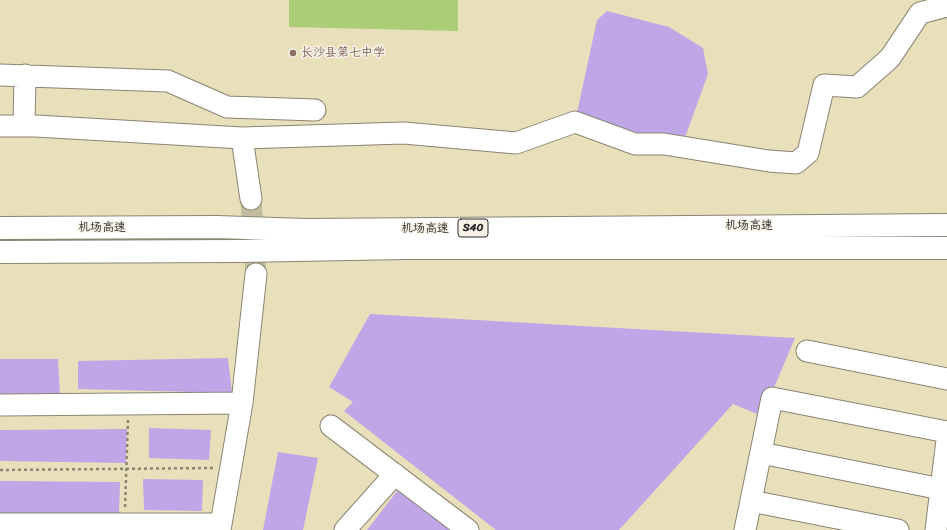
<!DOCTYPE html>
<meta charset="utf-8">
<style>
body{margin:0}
canvas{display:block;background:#e8dfbb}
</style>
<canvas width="947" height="530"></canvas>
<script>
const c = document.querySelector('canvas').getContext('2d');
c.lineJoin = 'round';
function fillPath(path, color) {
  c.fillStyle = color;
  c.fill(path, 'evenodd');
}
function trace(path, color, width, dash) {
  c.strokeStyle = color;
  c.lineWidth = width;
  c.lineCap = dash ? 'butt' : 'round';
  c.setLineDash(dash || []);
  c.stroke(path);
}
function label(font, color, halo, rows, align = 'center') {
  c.font = font + ' Sriracha,"LXGW WenKai TC",sans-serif';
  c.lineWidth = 3;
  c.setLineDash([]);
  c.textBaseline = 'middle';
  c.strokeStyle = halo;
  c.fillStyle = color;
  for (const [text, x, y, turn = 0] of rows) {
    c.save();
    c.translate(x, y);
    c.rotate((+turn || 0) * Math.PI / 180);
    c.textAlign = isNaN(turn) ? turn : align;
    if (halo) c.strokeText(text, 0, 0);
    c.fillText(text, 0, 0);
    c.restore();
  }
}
fillPath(new Path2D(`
 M289,0H458V31L289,27Z`), '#abcd75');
fillPath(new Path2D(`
 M607,11L669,27L703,48L708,74L683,143L575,122L597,20Z
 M370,314L795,338L762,416L733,404L619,530H496L344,411L353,402L329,387Z
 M228,358L232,393L78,389V361Z
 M0,359H58L60,394H0Z
 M149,428L211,430L209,460L149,458Z
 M127,429L126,463L0,461V430Z
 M278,452L318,458L303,530H263Z
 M143,479L203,480L202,511L144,510Z
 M0,481L120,482L119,514L0,513Z
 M404,482L468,530H367Z`), '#bfa7e7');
trace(new Path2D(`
 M251,199L256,274`), '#c2bb9e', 21, [21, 10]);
const minor = new Path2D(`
 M0,75L168,81L227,107L315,110
 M0,126H36L242,138L404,133L516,143L575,122L635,144H664L769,161L796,163L808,153L824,85L857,87L890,58L920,13L947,6
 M24,126L25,75
 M242,138L251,199
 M807,351L947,379
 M0,405L242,403
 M331,426L468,530
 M761,453L941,489
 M751,501L898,530
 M0,524H221
 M220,530L242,403L256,274
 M345,530L395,474
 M745,530L772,398L947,432
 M936,530L947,440`);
const highway = new Path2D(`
 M0,228L216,227L306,230L947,225
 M0,252L241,251L406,248H947`);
trace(minor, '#8a8573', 23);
trace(highway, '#8a8573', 24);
trace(new Path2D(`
 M0,470L213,468
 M125,507L128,420`), '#8a8573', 2.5, [3, 3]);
trace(minor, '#fff', 21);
trace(highway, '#fff', 22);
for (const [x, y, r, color] of [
 [293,53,4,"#8d6e63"]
]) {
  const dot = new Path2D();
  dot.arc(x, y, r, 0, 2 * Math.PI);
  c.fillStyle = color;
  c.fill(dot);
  trace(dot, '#f7f3e8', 1.5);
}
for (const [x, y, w] of [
 [473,228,30]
]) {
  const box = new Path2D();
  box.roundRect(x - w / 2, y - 9, w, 18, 3);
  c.fillStyle = '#f7f3e8';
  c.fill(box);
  trace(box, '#2b2b2b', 1);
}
label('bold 11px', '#2b2b2b', null, [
 ["S40",473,228]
]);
label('12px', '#785e54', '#f7f3e8', [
 ["长沙县第七中学",301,53]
], 'left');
label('12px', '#2b2b2b', '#f7f3e8', [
 ["机场高速",749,226],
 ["机场高速",102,228],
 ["机场高速",425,229]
]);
</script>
